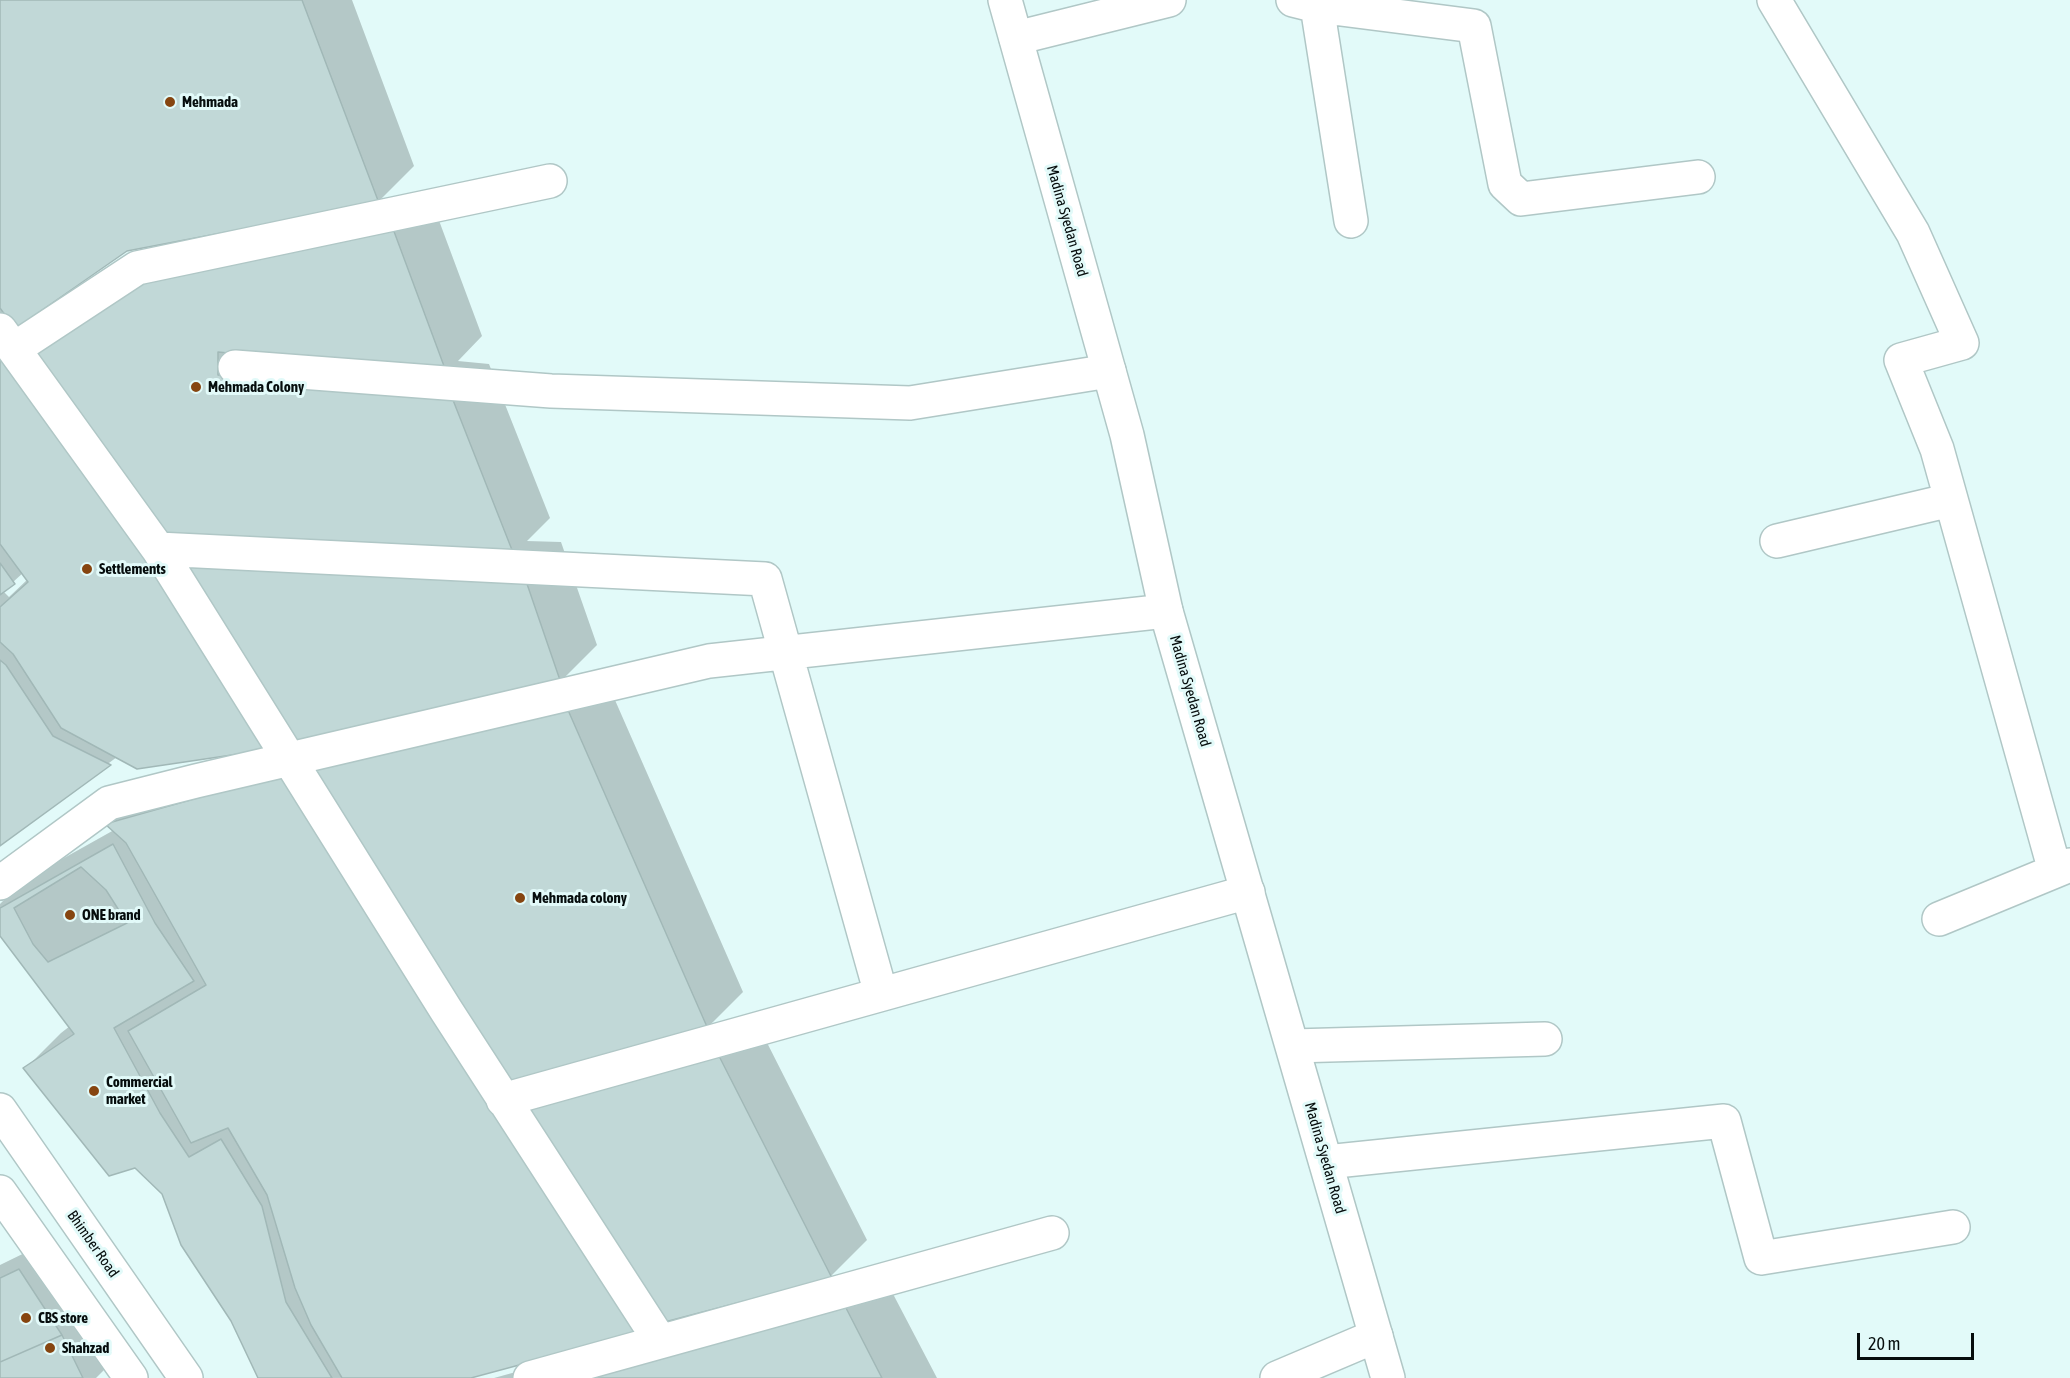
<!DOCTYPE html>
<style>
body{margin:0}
#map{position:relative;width:2070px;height:1378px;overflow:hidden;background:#e2faf9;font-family:"Asap Condensed",sans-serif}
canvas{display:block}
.scale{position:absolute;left:1857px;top:1333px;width:117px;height:27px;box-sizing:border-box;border:3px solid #060d0d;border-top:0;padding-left:8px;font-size:18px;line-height:21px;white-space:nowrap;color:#060d0d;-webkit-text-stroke:4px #e2faf9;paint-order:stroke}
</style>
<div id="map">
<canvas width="2070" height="1378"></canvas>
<div class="scale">20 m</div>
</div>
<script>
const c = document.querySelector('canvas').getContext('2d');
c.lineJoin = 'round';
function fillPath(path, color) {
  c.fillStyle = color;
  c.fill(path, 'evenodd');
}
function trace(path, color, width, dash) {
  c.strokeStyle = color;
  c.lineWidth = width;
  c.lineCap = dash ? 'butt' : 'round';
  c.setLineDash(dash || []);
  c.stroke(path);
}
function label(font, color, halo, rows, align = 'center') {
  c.font = font + ' "Asap Condensed",sans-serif';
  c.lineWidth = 6;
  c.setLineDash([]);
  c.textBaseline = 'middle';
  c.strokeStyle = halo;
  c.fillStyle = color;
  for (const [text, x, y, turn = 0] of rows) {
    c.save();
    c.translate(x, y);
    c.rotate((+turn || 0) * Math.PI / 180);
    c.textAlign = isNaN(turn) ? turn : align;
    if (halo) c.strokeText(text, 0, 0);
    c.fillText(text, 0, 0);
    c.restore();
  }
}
fillPath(new Path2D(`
 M0,0H352L414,166L378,202L428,191L482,336L458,361L489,364L550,518L527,541L561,542L597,645L557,685L604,675L743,992L707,1028L756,1021L867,1240L831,1276L662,1321L466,1378H260L233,1320L164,1193L25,1069L61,1033L70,1026L0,933V904L23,881L114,830L107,824L143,789L312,740L117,757L0,844ZM299,217L50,338L33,315L126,250ZM23,573L28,579L9,597L3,591Z
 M47,1242L115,1359L96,1378H0V1265Z
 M881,1271L937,1378H494Z`), '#0003');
const building = new Path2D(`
 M0,0H302L379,203L127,251L15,329L0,308Z
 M392,226L447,374L218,352V375L453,400L514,555L164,535L33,354L144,282Z
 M0,355L147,556L266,750L137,769L61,728L13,654L0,642V607L28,582L0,544Z
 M0,563L15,584L0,595Z
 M180,565L525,578L561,683L292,744Z
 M0,660L6,665L53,736L111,765L0,846Z
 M568,710L708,1029L506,1086L308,768Z
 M282,774L638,1333L471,1378H342L311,1325L295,1288L267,1195L228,1128L191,1143L128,1031L206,985L126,843L105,824Z
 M113,844L155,923L194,981L114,1028L160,1113L189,1157L221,1139L262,1206L286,1302L332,1378H258L231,1321L181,1245L162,1194L135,1168L109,1176L23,1068L74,1034L0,936V908Z
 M81,867L106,890L127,923L48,962L33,944L14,908Z
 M719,1056L832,1278L661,1323L523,1107Z
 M19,1269L62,1335L0,1362V1278Z
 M845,1306L882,1378H585Z
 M62,1335L83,1378H0V1362Z`);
fillPath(building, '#c1d8d7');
trace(building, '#a1b8b7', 1.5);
const minor = new Path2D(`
 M1293,0L1317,6L1351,221
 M1774,0L1913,233L1962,343L1901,360L1937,449L2055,871
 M1317,6L1474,26L1505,184L1521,199L1698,177
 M1016,38L1169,0
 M0,330L158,549L446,1010L660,1341
 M14,349L137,268L550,181
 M235,367L551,391L910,403L1109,371
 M1777,541L1951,500
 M158,549L765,579L881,994
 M0,883L109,803L196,781L709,661L1166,611
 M1939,919L2070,865
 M1293,1046L1545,1039
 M503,1100L1248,892
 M1326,1162L1724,1121L1761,1258L1953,1227
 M530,1378L1052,1233
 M1277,1378L1376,1336`);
const major = new Path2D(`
 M1005,0L1127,435L1166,611L1388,1378
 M0,1110L186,1378
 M0,1192L131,1378`);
trace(minor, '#b0c7c6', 36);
trace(major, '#b0c7c6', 36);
trace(minor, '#fff', 33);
trace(major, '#fff', 33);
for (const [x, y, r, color] of [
 [170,102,6,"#864510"],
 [196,387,6,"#864510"],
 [87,569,6,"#864510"],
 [520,898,6,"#864510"],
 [70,915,6,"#864510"],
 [94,1091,6,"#864510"],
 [26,1318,6,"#864510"],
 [50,1348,6,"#864510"]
]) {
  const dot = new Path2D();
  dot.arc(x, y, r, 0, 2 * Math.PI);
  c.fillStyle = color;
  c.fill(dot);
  trace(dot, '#e2faf9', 2);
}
label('bold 15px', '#060d0d', '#e2faf9', [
 ["Mehmada",182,102],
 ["Mehmada Colony",208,387],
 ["Settlements",99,569],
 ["Mehmada colony",532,898],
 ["ONE brand",82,915],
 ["Commercial",106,1082],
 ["market",106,1099],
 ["CBS store",38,1318],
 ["Shahzad",62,1348]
], 'left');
label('15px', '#060d0d', '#e2faf9', [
 ["Madina Syedan Road",1067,221,74],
 ["Madina Syedan Road",1190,691,74],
 ["Madina Syedan Road",1325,1158,74],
 ["Bhimber Road",93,1244,55]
]);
</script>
